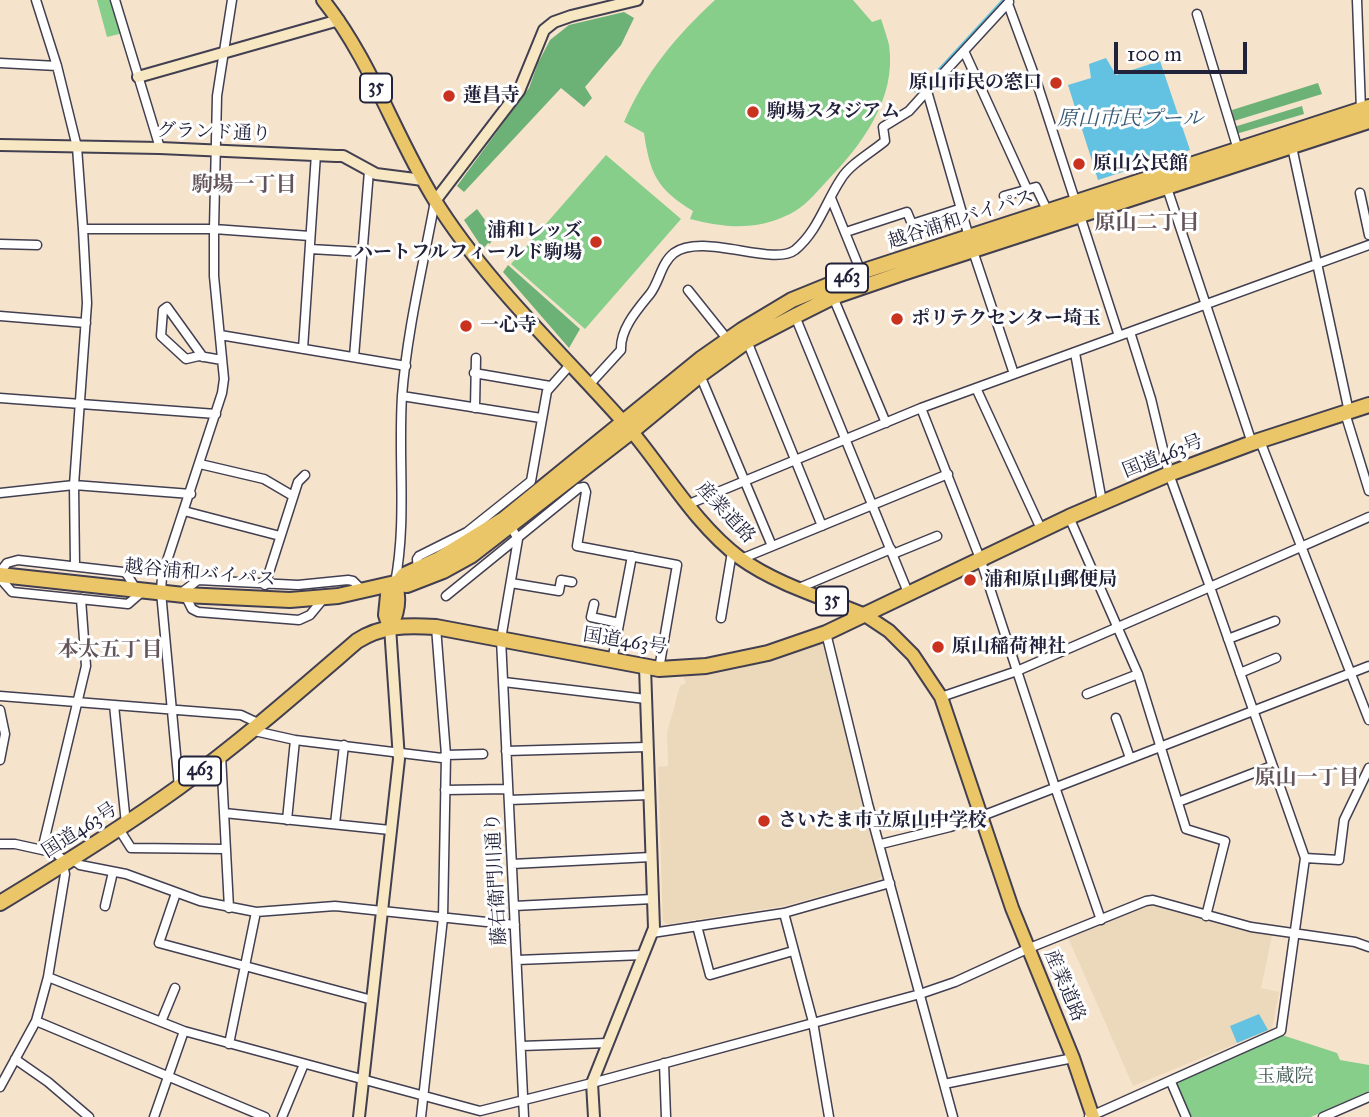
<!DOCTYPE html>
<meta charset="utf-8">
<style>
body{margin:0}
#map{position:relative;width:1369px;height:1117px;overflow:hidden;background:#f5e3cc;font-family:"IM FELL Great Primer",serif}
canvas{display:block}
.scale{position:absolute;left:1114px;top:42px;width:133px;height:32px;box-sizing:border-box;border:4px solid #22223b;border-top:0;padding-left:9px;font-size:21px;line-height:24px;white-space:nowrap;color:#22223b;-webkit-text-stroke:5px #fff;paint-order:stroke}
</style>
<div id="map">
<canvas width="1369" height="1117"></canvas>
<div class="scale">100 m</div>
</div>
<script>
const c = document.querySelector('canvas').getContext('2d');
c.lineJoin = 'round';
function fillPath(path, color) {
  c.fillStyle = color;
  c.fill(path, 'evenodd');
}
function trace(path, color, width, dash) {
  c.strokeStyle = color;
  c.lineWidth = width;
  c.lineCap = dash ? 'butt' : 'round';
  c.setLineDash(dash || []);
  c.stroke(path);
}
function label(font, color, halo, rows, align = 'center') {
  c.font = font + ' "IM FELL Great Primer","Noto Serif JP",serif';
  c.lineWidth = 6;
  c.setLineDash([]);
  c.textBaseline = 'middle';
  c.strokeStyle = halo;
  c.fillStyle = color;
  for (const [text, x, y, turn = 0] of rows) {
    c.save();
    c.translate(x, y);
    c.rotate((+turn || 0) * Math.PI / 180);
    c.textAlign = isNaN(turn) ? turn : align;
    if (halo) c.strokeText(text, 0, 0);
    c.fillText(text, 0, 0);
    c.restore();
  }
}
fillPath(new Path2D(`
 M823,644L882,876L878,880L784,906L668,924L663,921L658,767L668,766L667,733L680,686L686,683L683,676L713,674L738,669Z
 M1162,901L1273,931L1261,988L1279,992L1272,1029L1133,1086L1067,935Z`), '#ecd8ba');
fillPath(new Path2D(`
 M97,0H112L123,33L107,37Z
 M715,0H853L872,22L881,19C884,28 887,37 889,45C897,99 861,146 826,182C816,193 803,208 790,214C755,231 726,228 690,219L693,211C657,189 650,174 644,133L624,122C645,73 676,36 715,0Z
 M606,155L681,219L585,329L511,264Z
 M1282,1035L1337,1053L1340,1060L1369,1065V1091L1311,1117H1190L1175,1084Z`), '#86ce8a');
fillPath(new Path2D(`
 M624,12L634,18L621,45L585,87L592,98L584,107L561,88L464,192L457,186L529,88L538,63L550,40L569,25Z
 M1318,83L1322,94L1234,121L1232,110Z
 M1302,106L1304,114L1236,134L1234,127Z
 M477,209L485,220L484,223L494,235L490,244L488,243L483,249L464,220Z
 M508,265L580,329L569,348L503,272Z`), '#6cb176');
fillPath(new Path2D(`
 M1106,58L1116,75L1160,61L1190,150L1098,180L1068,85L1091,78L1089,64Z
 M1259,1014L1268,1030L1237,1043L1230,1026Z`), '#63c2e1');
trace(new Path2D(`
 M915,91L931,78L1003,0`), '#63c2e1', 2.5);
const street = new Path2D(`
 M36,0L57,66L77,147L83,229L87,303L74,485L75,566
 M115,0L160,148
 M1357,0L1361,110
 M1008,4L1036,80L1119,336
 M1197,14L1239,153
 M964,51L1027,189
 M0,63L57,66
 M1292,147L1349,412
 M1167,188L1252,443
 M1360,193L1369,235
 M1004,196L1036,187L1048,212
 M831,198L861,272
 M83,229H214L310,236
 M846,232L907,212L912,224L959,209
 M969,237L927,91L1009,2
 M0,244L37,245
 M310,249L363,252
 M973,251L1014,374
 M688,290L728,340
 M833,297L886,423
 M0,316L86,323
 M795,316L909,595
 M1130,332L1151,399L1169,474L1210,587L1369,517
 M220,335L406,366
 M747,341L822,526
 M303,349L316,154
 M1075,353L1102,502
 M203,357L167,307L163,310L161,336L186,359L199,356L222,360
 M354,357L369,171
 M474,373L550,386
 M700,375L772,546
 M589,385L621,350C620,329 637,310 650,294C659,283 661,263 674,253C703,232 773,267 795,250C818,231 825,203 841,179C850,164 872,152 885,141L883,127L909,111L927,91
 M976,388L1042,531
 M402,396L541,418
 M0,398L216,414
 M475,408L476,358
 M921,408L981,561L1055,787L1101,920
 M1345,413L1369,491
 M1260,441L1369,720
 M200,464L264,479L293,496
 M0,493L74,485L191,494
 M689,504L921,408L1369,245
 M184,511L280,536
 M1069,517L1138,674L1186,829L1225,841L1206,916
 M511,527L518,539L501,639L524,1117
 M893,554L937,536
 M741,559L948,474
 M418,569L417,559L419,556L467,532L531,481L547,391L570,365
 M0,572L7,563L18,560L123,572L126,573L136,589
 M0,578L12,592L128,604L144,590
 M395,583C407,521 398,459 402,396C407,331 423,266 435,201
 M511,583L559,591L561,580L572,582
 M265,585L298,482L305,475
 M799,588L891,549
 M181,593L198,580L298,585L348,580L353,581L362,590
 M185,595L192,609L198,612L299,620L310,615L324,598
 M446,596L579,488L584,487L586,492L577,546L677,565L659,669
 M594,604L591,617L619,623
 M721,618L732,552
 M826,633L868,804L953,1117
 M1228,639L1275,621
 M612,661L632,556
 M1240,673L1276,658
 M504,682L646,699
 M1087,694L1138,674
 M0,696L241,715L258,723
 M941,697L1017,671L1210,587L1305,858L1281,1031L1089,1117
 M114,705L126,824
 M0,710L5,734L0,760
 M1116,718L1130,758
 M250,730L295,740L442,758L446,755L483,754
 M506,751L647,747
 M221,755L229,908
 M179,787L161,592L162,576L222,393L224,379L214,276V229L217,96L232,0
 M445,790L508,789
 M509,800L649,795
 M1178,802L1272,766
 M224,813L390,830
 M287,820L295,740
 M335,824L344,745
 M119,829L131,848L226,849
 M0,844H15L56,853L61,858L65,874L48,977L36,1021L0,1087
 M881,844L950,827L982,816L1369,666
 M42,850L86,666L81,599
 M1305,858L1339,860L1344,820L1369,768
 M72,859L80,865L126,874L200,901L256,912L335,906L515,925
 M512,864L651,857
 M176,893L159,943L372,1000
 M105,906L113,872
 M514,906L653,899
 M784,913L813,1022L829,1117
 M697,926L710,975L793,951
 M652,933L784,913L890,883
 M517,960L643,955
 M48,977L184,1031L480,1111L592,1083L920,994L955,982L1027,949L1146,901L1153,900L1251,927L1355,942L1369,947
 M36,1021L265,1117
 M161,1022L175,988
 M229,1044L256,912
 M521,1046L608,1043
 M15,1059L48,1082L89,1117
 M664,1063L666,1117
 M1171,1082L1186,1117
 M944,1084L1073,1058
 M154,1117L184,1031
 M282,1117L304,1064
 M421,1117L443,918L446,755L436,627
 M1323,1117L1369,1097`);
const secondary = new Path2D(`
 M138,77L339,20
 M0,145L160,148L336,156H343L376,174L423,180
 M435,201L519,91L544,30L554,22L571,16L637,0
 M359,1117L399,759L390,627
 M594,1117L592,1083L654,928L645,667`);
const primary = new Path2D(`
 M323,0C371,60 394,134 434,199C488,286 566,356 633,433C667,474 696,525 740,558C776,584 824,598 865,615L889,631L913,655L941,697L1012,908L1073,1058L1093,1117`);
const highway = new Path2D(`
 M0,575L184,595L290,600L338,596L395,583L407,585L443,571L472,555L631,432L700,375L747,341L795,316L833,297L903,273L1369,121
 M390,626C398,612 399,598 395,583
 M390,627L386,615L388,595L404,575L439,559L504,519L702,358L742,330L792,300L861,272L1369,107
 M0,903C61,866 121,829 179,787C241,742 299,691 357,641C382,625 407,625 436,627L659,669L706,666L768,653L826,633L1069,517L1169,474L1252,443L1369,405`);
trace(street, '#423f51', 11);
trace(secondary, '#423f51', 14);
trace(primary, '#423f51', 16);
trace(highway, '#423f51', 18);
trace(street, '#fff', 8);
trace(secondary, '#f7e8c3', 10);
trace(primary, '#ebc669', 12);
trace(highway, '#ebc669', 14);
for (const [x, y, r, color] of [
 [1056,83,7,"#c8321e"],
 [449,96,7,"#c8321e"],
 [753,112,7,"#c8321e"],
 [1079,164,7,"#c8321e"],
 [596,242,7,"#c8321e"],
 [897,319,7,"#c8321e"],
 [466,326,7,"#c8321e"],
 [970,580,7,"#c8321e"],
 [938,647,7,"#c8321e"],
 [764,821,7,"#c8321e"]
]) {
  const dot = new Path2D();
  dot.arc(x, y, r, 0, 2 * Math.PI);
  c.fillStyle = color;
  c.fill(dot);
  trace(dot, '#fff', 2.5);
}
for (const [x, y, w] of [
 [376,88,32],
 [847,278,42],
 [832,601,32],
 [200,771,42]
]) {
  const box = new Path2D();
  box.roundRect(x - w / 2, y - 14.5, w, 29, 5);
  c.fillStyle = '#fff';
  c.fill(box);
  trace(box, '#22223b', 2);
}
label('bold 18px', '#22223b', null, [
 ["35",376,88],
 ["463",847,278],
 ["35",832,601],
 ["463",200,771]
]);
label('bold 19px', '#22223b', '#fff', [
 ["原山市民の窓口",1042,83,"right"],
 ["蓮昌寺",463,96],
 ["駒場スタジアム",767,112],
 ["原山公民館",1093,164],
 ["浦和レッズ",582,231,"right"],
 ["ハートフルフィールド駒場",582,253,"right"],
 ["ポリテクセンター埼玉",911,319],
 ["一心寺",480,326],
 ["浦和原山郵便局",984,580],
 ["原山稲荷神社",952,647],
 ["さいたま市立原山中学校",778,821]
], 'left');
label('19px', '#22223b', '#fff', [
 ["グランド通り",214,133,2],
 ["越谷浦和バイパス",961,220,-18],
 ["国道463号",1163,457,-22],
 ["産業道路",725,513,47],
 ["越谷浦和バイパス",200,574,5],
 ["国道463号",625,642,9],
 ["国道463号",80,831,-33],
 ["藤右衛門川通り",497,879,-93],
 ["産業道路",1064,986,67]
]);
label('19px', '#455e57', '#fff', [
 ["玉蔵院",1285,1077]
]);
label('italic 21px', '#395a75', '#fff', [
 ["原山市民プール",1130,120]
]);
label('bold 21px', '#64555a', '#fff', [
 ["駒場一丁目",244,186],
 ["原山二丁目",1147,224],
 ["本太五丁目",110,651],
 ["原山一丁目",1307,779]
]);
</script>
